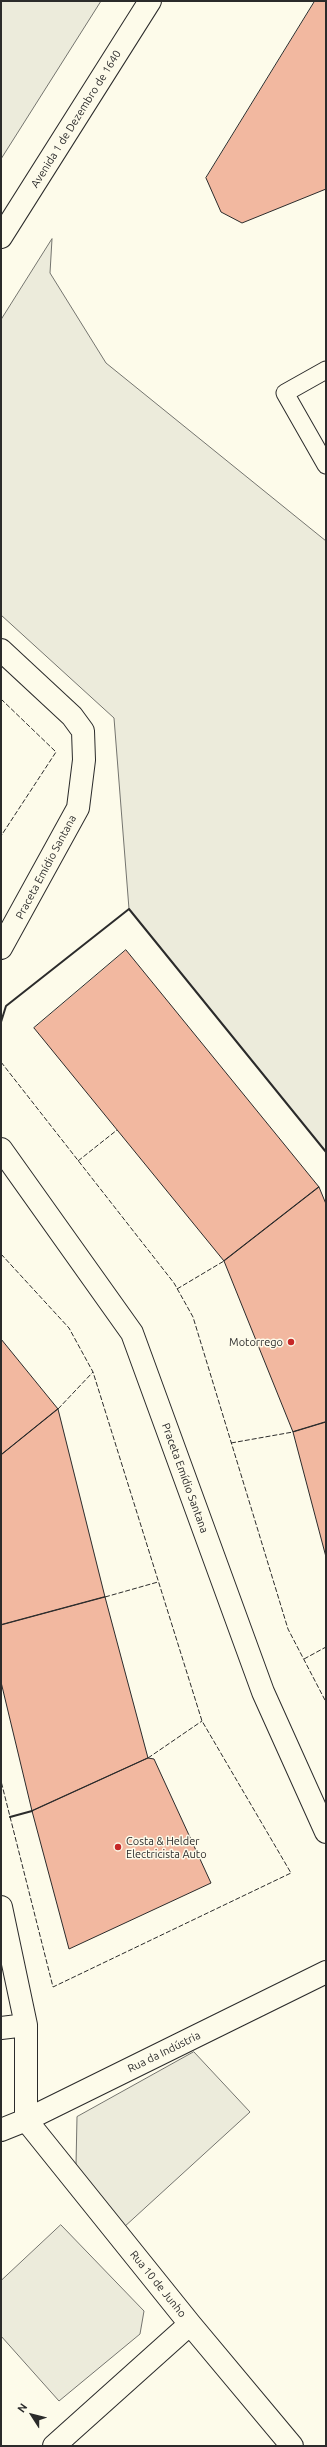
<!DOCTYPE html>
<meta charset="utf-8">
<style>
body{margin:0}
#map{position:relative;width:327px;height:2447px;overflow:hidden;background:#fdfbea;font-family:Ubuntu,sans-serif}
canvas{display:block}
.frame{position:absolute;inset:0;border:2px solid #2b2b2b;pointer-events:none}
.north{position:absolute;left:12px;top:2395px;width:40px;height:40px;-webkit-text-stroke:3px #fdfbea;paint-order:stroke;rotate:306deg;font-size:11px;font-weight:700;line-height:16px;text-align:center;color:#2b2b2b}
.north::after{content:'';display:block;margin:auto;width:14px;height:18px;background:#2b2b2b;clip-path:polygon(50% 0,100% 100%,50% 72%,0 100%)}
</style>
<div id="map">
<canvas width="327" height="2447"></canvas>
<div class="frame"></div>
<div class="north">N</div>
</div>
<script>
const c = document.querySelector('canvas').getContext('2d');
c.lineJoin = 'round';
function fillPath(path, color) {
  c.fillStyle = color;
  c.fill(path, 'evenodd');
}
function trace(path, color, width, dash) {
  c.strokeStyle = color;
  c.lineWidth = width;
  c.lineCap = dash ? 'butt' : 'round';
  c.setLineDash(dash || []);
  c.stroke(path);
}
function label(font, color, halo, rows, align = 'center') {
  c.font = font + ' Ubuntu,sans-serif';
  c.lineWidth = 3;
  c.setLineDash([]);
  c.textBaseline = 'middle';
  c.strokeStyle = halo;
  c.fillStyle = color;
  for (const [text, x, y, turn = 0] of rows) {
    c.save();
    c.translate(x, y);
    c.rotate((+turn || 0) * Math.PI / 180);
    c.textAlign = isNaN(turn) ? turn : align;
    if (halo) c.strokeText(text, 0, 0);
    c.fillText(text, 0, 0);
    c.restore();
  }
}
const green = new Path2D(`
 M1,1H101L1,159Z
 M52,239L50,273L106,363L326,541V1152L129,909L114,718L1,615V320Z
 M194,2052L250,2112L123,2228L76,2165L77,2117Z
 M61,2225L144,2311L140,2334L59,2401L1,2336V2281Z`);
fillPath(green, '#ecebdb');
trace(green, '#74746e', 1);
const building = new Path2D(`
 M315,1H326V189L242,223L221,212L206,178Z
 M126,950L319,1187L224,1261L34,1028Z
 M319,1187L326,1204V1422L293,1432L224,1261Z
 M1,1339L58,1409L1,1455Z
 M58,1409L105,1597L1,1625V1455Z
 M326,1422V1557L293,1432Z
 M105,1597L148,1758L32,1811L1,1682V1625Z
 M148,1758L154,1759L211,1883L69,1949L32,1811Z`);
fillPath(building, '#f2b8a0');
trace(building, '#2b2b2b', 1);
const lane = new Path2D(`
 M326,370L285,393L326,465`);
const street = new Path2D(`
 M1,650L72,716L83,731L84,760L78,808L1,948
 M1,1149L132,1333L263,1692L326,1832
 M1,1907L26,2025V2120L190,2324L292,2446
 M1,2028L26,2025
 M1,2130L26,2120L326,1972
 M54,2446L190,2324`);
const primary = new Path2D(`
 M1,237L150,1`);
trace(lane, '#2b2b2b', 19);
trace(street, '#2b2b2b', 24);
trace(primary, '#2b2b2b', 24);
trace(lane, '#fdfbea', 17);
trace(street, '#fdfbea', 22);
trace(primary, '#fdfbea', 22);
trace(new Path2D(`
 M1,699L56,752L1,836
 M1,1062L174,1283L193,1317L288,1629L326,1702
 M78,1161L117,1130
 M1,1254L69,1328L93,1372L202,1721L291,1873L53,1987L1,1781
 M177,1289L224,1261
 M58,1409L93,1372
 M231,1443L293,1432
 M105,1597L158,1582
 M304,1659L326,1647
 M148,1758L202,1721`), '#2b2b2b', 1, [5, 2]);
trace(new Path2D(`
 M1,1022L6,1006L129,909L326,1152
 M10,1817L32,1811`), '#2b2b2b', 2);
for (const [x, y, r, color] of [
 [291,1342,4,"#c62828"],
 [118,1847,4,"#c62828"]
]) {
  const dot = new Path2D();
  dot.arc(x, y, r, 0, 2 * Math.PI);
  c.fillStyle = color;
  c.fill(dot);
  trace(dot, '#fdfbea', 1.5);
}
label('11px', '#2b2b2b', '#fdfbea', [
 ["Avenida 1 de Dezembro de 1640",76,119,-58],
 ["Praceta Emídio Santana",46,867,-62],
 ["Praceta Emídio Santana",185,1478,70],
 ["Rua da Indústria",164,2052,-26],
 ["Rua 10 de Junho",158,2284,51]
]);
label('11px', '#2b2b2b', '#fdfbea', [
 ["Motorrego",283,1342],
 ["Costa & Helder",126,1841,"left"],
 ["Electricista Auto",126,1854,"left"]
], 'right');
</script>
